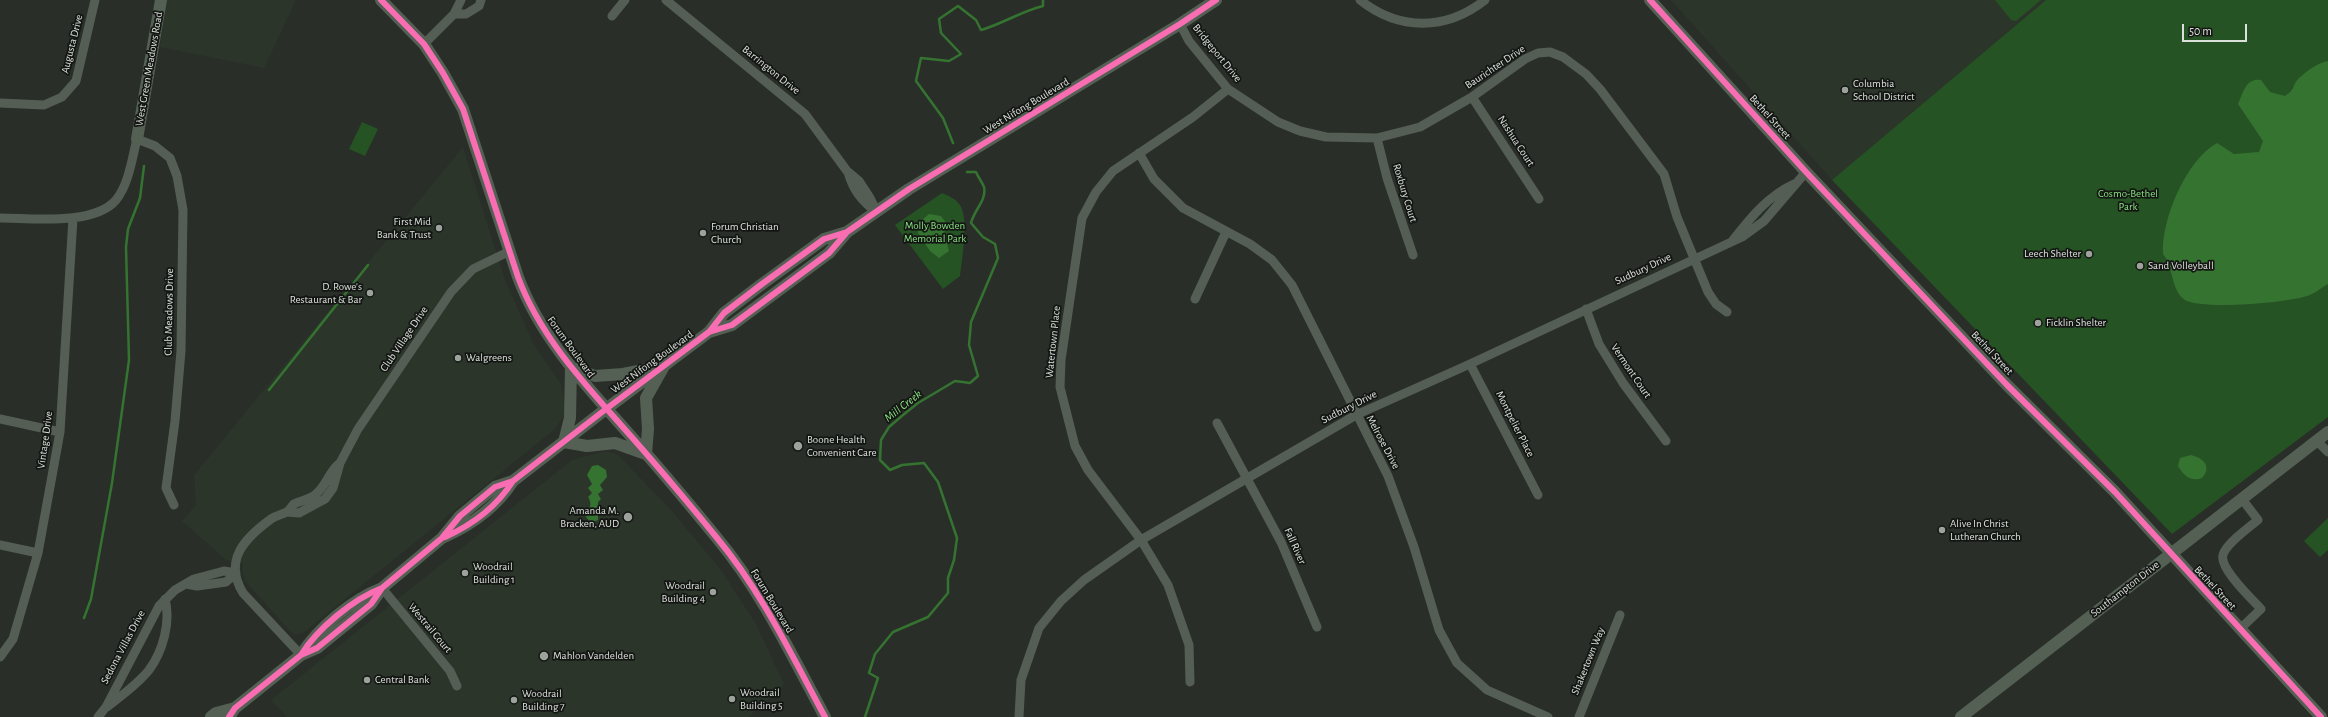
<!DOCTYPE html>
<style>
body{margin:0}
#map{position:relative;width:2328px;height:717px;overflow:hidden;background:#292e29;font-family:"Alegreya Sans",sans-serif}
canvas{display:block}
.scale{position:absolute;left:2182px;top:24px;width:65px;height:18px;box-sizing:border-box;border:2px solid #dce0db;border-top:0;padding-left:5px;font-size:12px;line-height:14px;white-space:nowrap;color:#dce0db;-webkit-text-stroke:3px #131613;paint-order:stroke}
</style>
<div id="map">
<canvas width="2328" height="717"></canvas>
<div class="scale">50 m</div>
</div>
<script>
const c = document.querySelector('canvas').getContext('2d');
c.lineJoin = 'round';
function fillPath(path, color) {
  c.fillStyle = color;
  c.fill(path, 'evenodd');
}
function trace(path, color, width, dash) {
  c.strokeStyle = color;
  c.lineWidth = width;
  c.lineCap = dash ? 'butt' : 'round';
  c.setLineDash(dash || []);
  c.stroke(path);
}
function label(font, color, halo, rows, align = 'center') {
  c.font = font + ' "Alegreya Sans",sans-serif';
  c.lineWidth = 3.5;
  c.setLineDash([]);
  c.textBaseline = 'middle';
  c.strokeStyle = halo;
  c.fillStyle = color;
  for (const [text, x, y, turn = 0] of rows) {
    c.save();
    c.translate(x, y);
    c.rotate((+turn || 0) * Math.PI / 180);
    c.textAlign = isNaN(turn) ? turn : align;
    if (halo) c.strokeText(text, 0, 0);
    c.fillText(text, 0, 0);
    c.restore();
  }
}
fillPath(new Path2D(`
 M167,0H296L264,68L160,47Z
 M1671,0H2046L1832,180Z
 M463,147L505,280L533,343L561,384L566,409L564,416L555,429L303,633L295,635L290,631L245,581L242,571L243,563L226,560L182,521L196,505L194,475Z
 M605,451L617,454L672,511L721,570L756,624L784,684L749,717H287L271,700L572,460Z`), '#2b352a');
fillPath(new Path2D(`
 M1995,0H2041L2016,21L2011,20Z
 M2046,0H2328V417L2172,534L1832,180Z
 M362,122L378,129L365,156L349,149Z
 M942,193C949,196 956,199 960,205C969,219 962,259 960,276L943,289L895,225Z
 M2328,518V550L2320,557L2304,541Z`), '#265323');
fillPath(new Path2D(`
 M2328,61V284C2321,288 2314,294 2307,296C2286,303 2202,310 2185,300C2171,291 2173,265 2163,254C2161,220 2186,160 2217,143L2234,154L2259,152L2263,141L2238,104C2243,93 2246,77 2261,80L2270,92L2285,96C2295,90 2292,86 2298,79C2307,71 2317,63 2328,61Z
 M929,214L941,216L947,224L944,234L949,251L939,258L930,251L918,233L921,221Z
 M2191,455C2204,458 2212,467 2202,478C2191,482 2184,476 2178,466L2180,458Z
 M598,465L606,470L607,477L600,485L603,490L598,494L601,499L598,502V520L591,523L586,517C589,509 593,505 588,497L592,493L588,488L592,484L587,475L592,466Z`), '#357331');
trace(new Path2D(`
 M953,143L943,118L916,81L921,58L949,61L961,54L941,33L939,19L958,6L976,20L981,30C1002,24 1022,11 1043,6V0
 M269,390L368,265
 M84,618L91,599L112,483L129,360L126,247L128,229L140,198L144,166
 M865,717L878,678L869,673L875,654L893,632L928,617L948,593V578L954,560L957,538L938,482L924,463L902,465L890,470L880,460L881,440L889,427L903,415L918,403L955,381L970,383L978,376L969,345L971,322L998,258L995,244L983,237L971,223C974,210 987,200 984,187C982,182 978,177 976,172H967`), '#357331', 2.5);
trace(new Path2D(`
 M666,0L805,114L847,171L859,181L870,198L877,212
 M1360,0C1399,31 1446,31 1485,0
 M454,14H466L479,6L481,0
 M612,16L625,0
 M1180,24L1189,41L1228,89L1278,122L1300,131L1326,137L1377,138L1420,127L1472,97L1525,59L1538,53L1550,52L1563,57L1586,74L1600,89L1664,174L1677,217L1708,292L1716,304L1727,312
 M424,44L454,14L461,0
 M1472,97L1539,199
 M0,103L44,105L62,97L76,81L95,0
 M1377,138L1387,178L1413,255
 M1139,153L1154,179L1183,208L1250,244L1272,260L1292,285L1388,476L1414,547L1439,630L1457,663L1487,690L1548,717
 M848,172C853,190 861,200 875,211
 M0,218C31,218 94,226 116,200C129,184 132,158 137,139L155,146L170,158L177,176L183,210L181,351L175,421L166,488L174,505
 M1733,240C1751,217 1768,196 1794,184
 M1195,299L1226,232
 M1586,309L1599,344L1623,383L1666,441
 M1470,364L1538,495
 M0,419L60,432
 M1217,423L1281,542L1317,627
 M2317,441L2328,452
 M287,512L299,513L325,499L333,488L340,463L358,429L451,292L473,269L510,251
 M0,545L38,553
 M186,584L197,586L226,582L236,573
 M382,588L450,671L457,686
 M2240,629L2261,609C2252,599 2219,568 2223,555C2225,545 2249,527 2258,520L2242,499
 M301,655L243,593C223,560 245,538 271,519C276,515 283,515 288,511C290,509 292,506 294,504C301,500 310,500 316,494C327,485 329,471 340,463
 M0,657L13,639L38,553L60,432L73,218
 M1190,682L1189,645L1168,585L1141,540L1088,470L1075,446L1060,387L1061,360L1082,218L1096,192L1113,171L1193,117L1228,89
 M107,707C121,696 138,684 149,670C163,651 171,622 165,599
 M98,717L106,707L159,606L175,590L194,579L224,571L236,573
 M1019,717L1021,680L1039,628L1061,601L1084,580L1141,540L1356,415L1470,364L1742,237L1764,221L1806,172
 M1579,717L1620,615`), '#555e55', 9);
trace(new Path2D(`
 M381,0L424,44L443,73L463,109L518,277C539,334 581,380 621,425C654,462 686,500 717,538C762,592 792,656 825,717
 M1650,0L1806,172L2007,385L2115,492L2321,717
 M137,139L161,0
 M709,332L732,325L829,253L847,232L909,189L1180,24L1216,0
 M664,366L646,398L648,429L646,454L615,443L587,446L564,442L570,418L571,367L595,376L623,374Z
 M444,537C471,525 497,506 513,481
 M301,655C317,629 353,599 382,588
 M211,717L216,713L235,708
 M229,717L235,708L301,655L317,648L371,604L382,588L442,538L460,516L495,487L513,481L606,409L709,332L724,313L762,284L824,239L847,232
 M1961,717L2328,432`), '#556054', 12);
trace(new Path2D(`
 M381,0L424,44L443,73L463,109L518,277C539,334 581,380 621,425C654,462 686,500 717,538C762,592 792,656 825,717
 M1650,0L1806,172L2007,385L2115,492L2321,717
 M709,332L732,325L829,253L847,232L909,189L1180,24L1216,0
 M445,537C472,525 497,506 513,481
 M301,655C317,629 353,599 382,588
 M229,717L235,708L301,655L317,648L371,604L382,588L442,538L460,516L495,487L513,481L606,409L709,332L724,313L762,284L824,239L847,232`), '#f96db3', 6);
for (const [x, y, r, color] of [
 [1845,90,4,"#9da29d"],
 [439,228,4,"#9da29d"],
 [703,233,4,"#9da29d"],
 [2089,254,4,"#9da29d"],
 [2140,266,4,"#9da29d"],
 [370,293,4,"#9da29d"],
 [2038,323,4,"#9da29d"],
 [458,358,4,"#9da29d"],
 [798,446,5,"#9da29d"],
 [628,517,5,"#9da29d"],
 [1942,530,4,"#9da29d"],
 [465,573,4,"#9da29d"],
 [713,592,4,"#9da29d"],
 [544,656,5,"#9da29d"],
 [367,680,4,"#9da29d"],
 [732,699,4,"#9da29d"],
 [514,700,4,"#9da29d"]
]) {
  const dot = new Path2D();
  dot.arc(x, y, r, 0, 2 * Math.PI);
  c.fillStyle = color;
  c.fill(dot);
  trace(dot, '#131613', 1.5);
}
label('11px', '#dce0db', '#131613', [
 ["Augusta Drive",72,44,-76],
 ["Bridgeport Drive",1217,53,51],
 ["Baurichter Drive",1495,67,-34],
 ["West Green Meadows Road",149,69,-80],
 ["Barrington Drive",771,70,39],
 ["West Nifong Boulevard",1026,106,-31],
 ["Bethel Street",1770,117,48],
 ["Nashua Court",1516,141,57],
 ["Roxbury Court",1405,193,73],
 ["Sudbury Drive",1643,269,-25],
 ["Club Meadows Drive",169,312,-89],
 ["Club Village Drive",404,339,-56],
 ["Watertown Place",1053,342,-84],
 ["Forum Boulevard",571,347,54],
 ["Bethel Street",1992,353,47],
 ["West Nifong Boulevard",652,362,-36],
 ["Vermont Court",1631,371,56],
 ["Sudbury Drive",1349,407,-27],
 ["Montpelier Place",1515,424,63],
 ["Vintage Drive",45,440,-82],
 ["Melrose Drive",1383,442,62],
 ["Fall River",1295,546,66],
 ["Bethel Street",2215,588,47],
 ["Southampton Drive",2125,589,-38],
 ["Forum Boulevard",772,601,59],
 ["Westrail Court",430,628,50],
 ["Sedona Villas Drive",123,647,-62],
 ["Shakertown Way",1588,661,-68]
]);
label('11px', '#dce0db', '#131613', [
 ["Columbia",1853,84],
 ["School District",1853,97],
 ["First Mid",431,222,"right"],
 ["Bank & Trust",431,235,"right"],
 ["Forum Christian",711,227],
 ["Church",711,240],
 ["Leech Shelter",2081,254,"right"],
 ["Sand Volleyball",2148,266],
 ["D. Rowe's",362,287,"right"],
 ["Restaurant & Bar",362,300,"right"],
 ["Ficklin Shelter",2046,323],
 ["Walgreens",466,358],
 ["Boone Health",807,440],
 ["Convenient Care",807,453],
 ["Amanda M.",619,511,"right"],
 ["Bracken, AUD",619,524,"right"],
 ["Alive In Christ",1950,524],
 ["Lutheran Church",1950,537],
 ["Woodrail",473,567],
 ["Building 1",473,580],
 ["Woodrail",705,586,"right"],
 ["Building 4",705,599,"right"],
 ["Mahlon Vandelden",553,656],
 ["Central Bank",375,680],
 ["Woodrail",740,693],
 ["Building 5",740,706],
 ["Woodrail",522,694],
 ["Building 7",522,707]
], 'left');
label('11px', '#89e382', '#131613', [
 ["Cosmo-Bethel",2128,194],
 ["Park",2128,207],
 ["Molly Bowden",935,226],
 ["Memorial Park",935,239]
]);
label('italic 12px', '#8be584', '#131613', [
 ["Mill Creek",903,406,-38]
]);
</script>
